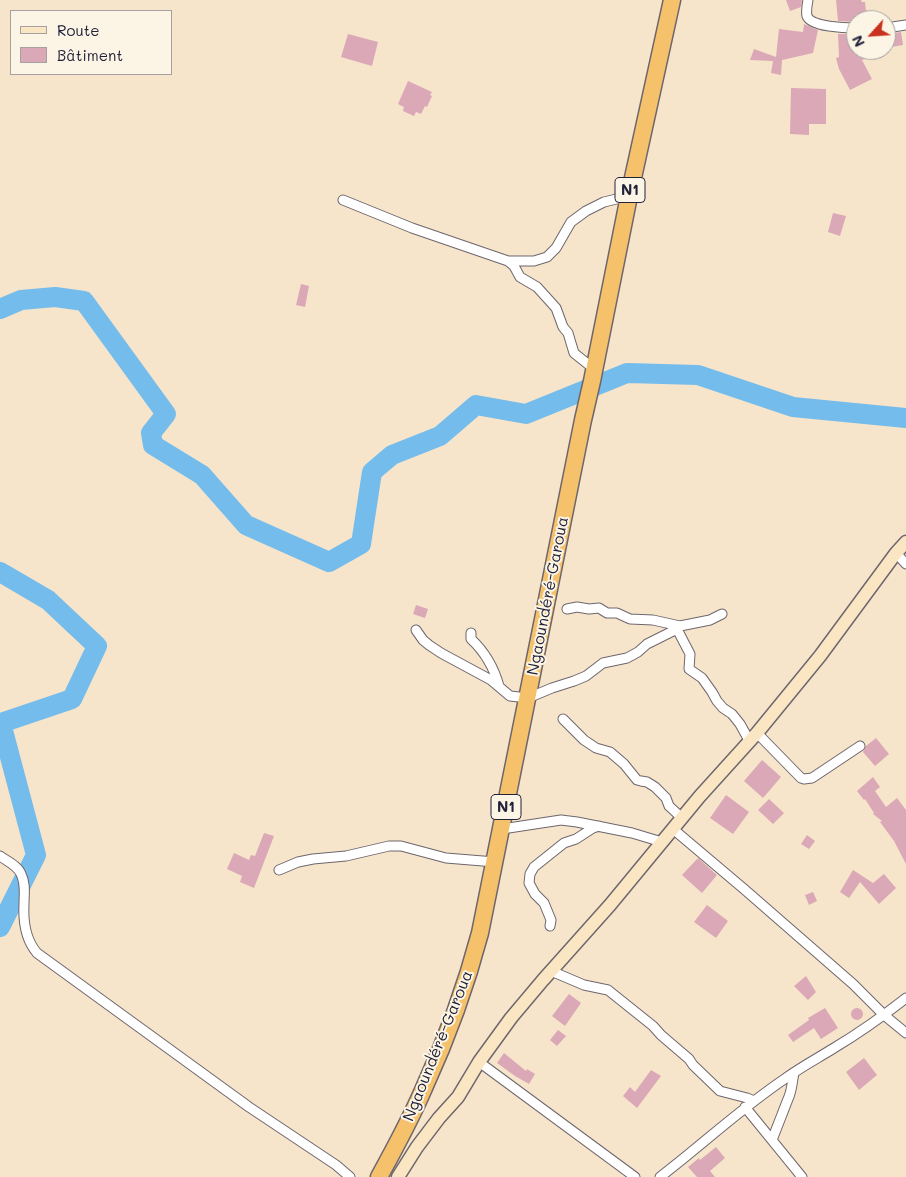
<!DOCTYPE html>
<meta charset="utf-8">
<style>
body{margin:0}
#map{position:relative;width:906px;height:1177px;overflow:hidden;background:#f7e5cb;font-family:Mali,sans-serif}
canvas{display:block}
.legend{position:absolute;left:10px;top:10px;width:162px;height:65px;box-sizing:border-box;background:#fcf5e5;border:1px solid #a5a1a1;margin:0;padding:6px 9px;list-style:none;font-size:15px;color:#22223b}
.legend li{display:flex;align-items:center;gap:10px;height:25px}
.legend b{width:25px;border:1px solid #a5a1a1}
.north{position:absolute;left:846px;top:10px;width:50px;height:50px;box-sizing:border-box;background:#fcf5e5;border:1px solid #a5a1a1;border-radius:50%;rotate:244deg;font-size:14px;font-weight:700;line-height:20px;text-align:center;color:#22223b}
.north::after{content:'';display:block;margin:auto;width:18px;height:22px;background:#c8321e;clip-path:polygon(50% 0,100% 100%,50% 72%,0 100%)}
</style>
<div id="map">
<canvas width="906" height="1177"></canvas>
<ul class="legend">
<li><b style="height:6px;background:#fbe6c4"></b>Route</li>
<li><b style="height:14px;background:#daa8b6"></b>Bâtiment</li>
</ul>
<div class="north">N</div>
</div>
<script>
const c = document.querySelector('canvas').getContext('2d');
c.lineJoin = 'round';
function trace(path, color, width, dash) {
  c.strokeStyle = color;
  c.lineWidth = width;
  c.lineCap = dash ? 'butt' : 'round';
  c.setLineDash(dash || []);
  c.stroke(path);
}
function fillPath(path, color) {
  c.fillStyle = color;
  c.fill(path, 'evenodd');
}
function label(font, color, halo, rows, align = 'center') {
  c.font = font + ' Mali,sans-serif';
  c.lineWidth = 4;
  c.setLineDash([]);
  c.textBaseline = 'middle';
  c.strokeStyle = halo;
  c.fillStyle = color;
  for (const [text, x, y, turn = 0] of rows) {
    c.save();
    c.translate(x, y);
    c.rotate((+turn || 0) * Math.PI / 180);
    c.textAlign = isNaN(turn) ? turn : align;
    if (halo) c.strokeText(text, 0, 0);
    c.fillText(text, 0, 0);
    c.restore();
  }
}
trace(new Path2D(`
 M0,309L21,300L55,297L84,301L166,414L151,433L153,445L202,475L246,525L329,562L361,544L372,472L392,455L440,436L476,405L526,414L627,373L698,375L793,407L906,418
 M0,572L48,600L97,646L72,699L1,723L36,855L0,927`), '#74bcec', 20);
fillPath(new Path2D(`
 M786,0H802L801,7L790,11Z
 M836,0H861L862,2H865L867,20H856V22L838,21Z
 M804,24L818,30L813,53L782,60L781,75L771,73L773,61L750,60L754,49L776,57L779,29L803,32Z
 M901,32L903,45L886,48V34Z
 M348,34L378,42L372,66L341,57Z
 M838,34H856V50H886V51L862,60L872,79L850,90L839,69L836,58L839,57Z
 M408,81L432,92L430,95L432,96L427,107L425,106L421,114L416,112L414,116L403,111L404,107L398,104Z
 M791,88L826,89V124H809V135L790,134Z
 M833,213L846,216L840,236L828,232Z
 M301,284L309,286L305,307L296,305Z
 M416,605L428,609L425,618L413,614Z
 M876,738L889,754L875,766L863,752L866,746Z
 M762,760L781,777L763,798L744,781Z
 M873,777L880,787L875,791L886,807L897,798L906,810V864L894,841L880,822L882,821L873,814L874,813L865,799L864,800L857,791Z
 M726,795L749,812L733,834L710,818Z
 M769,799L784,813L773,824L758,810Z
 M264,833L274,836L254,888L240,882L242,876L227,869L234,853L249,860L251,855L255,856Z
 M807,835L815,841L809,849L801,844Z
 M698,858L717,875L702,893L682,875Z
 M853,870L873,883L884,874L896,888L879,904L860,882L849,898L840,892Z
 M813,892L817,901L809,905L805,895Z
 M707,905L728,921L716,938L694,922Z
 M806,976L816,992L808,1000L794,986Z
 M569,994L581,1003L565,1026L552,1016Z
 M851 1014a6 6 0 1 1 12 0a6 6 0 1 1-12 0Z
 M825,1008L838,1028L821,1039L814,1028L793,1042L788,1035L809,1020L808,1018Z
 M558,1030L566,1036L557,1046L550,1040Z
 M504,1053L526,1071L527,1069L535,1074L529,1084L515,1076L497,1063Z
 M864,1058L877,1075L859,1090L846,1072Z
 M651,1070L661,1076L637,1108L623,1096L630,1087L635,1092Z
 M716,1147L725,1158L710,1171L715,1177H697L688,1167L699,1158L700,1160Z`), '#daa8b6');
const street = new Path2D(`
 M808,0C807,5 806,11 807,16C811,27 846,28 856,28
 M886,28L906,25
 M343,200L412,228L508,261H534L547,257L556,248L571,222L586,211L604,202L629,196
 M508,261L514,266L520,277L537,287L556,308L563,327L568,333L574,353L594,369
 M896,553L906,564
 M567,609L577,607L589,609L599,608L607,613H617L630,619L653,620L680,626
 M677,629L690,654L689,669L702,678L712,692L717,701L723,708L732,714L740,724L750,742
 M416,630L423,640L429,645L441,653L491,680L510,696L528,698L552,688L574,681L586,676L603,663L627,658L638,652L647,644L677,629L680,626L710,620L722,614
 M471,633V639C485,652 494,668 499,686
 M563,719L584,740L596,748L610,752L624,764L637,780L641,781L647,782L655,787L666,798L669,806L682,818
 M757,733L801,778L804,779L812,778L860,746
 M502,829L561,820L577,822L632,833L662,842
 M673,829L744,889L853,984L884,1015L906,1033
 M0,856C7,861 18,866 21,874C26,884 24,894 24,904C23,922 25,939 37,953L249,1107L336,1165L350,1177
 M279,870L298,862L313,859L346,856L389,846H401L446,858L495,862
 M550,926L551,920L544,903L535,894L529,883L530,874L534,867L564,843L576,839L593,828L599,826
 M551,971L584,985L608,990L653,1026L661,1035L689,1059L693,1065L720,1091L747,1098L754,1101
 M479,1062L635,1177
 M745,1107L802,1177
 M772,1140L788,1099C792,1091 792,1082 794,1073
 M660,1177C702,1145 741,1108 786,1078C801,1067 818,1058 834,1048C859,1033 883,1016 906,998`);
const secondary = new Path2D(`
 M398,1177L417,1147L439,1118L458,1097L479,1062L511,1018L543,980L610,905L700,796L757,733L820,656L896,553L906,542`);
const highway = new Path2D(`
 M379,1177C395,1148 411,1118 424,1088C447,1038 466,986 480,933L583,420L592,381L629,196L672,0`);
trace(street, '#6d666d', 11);
trace(secondary, '#6d666d', 15);
trace(highway, '#6d666d', 19);
trace(street, '#fff', 9);
trace(secondary, '#fbe6c4', 12);
trace(highway, '#f5c16b', 16);
for (const [x, y, w] of [
 [630,190,30],
 [506,807,30]
]) {
  const box = new Path2D();
  box.roundRect(x - w / 2, y - 12.5, w, 25, 4);
  c.fillStyle = '#fcf5e5';
  c.fill(box);
  trace(box, '#22223b', 1);
}
label('bold 15px', '#22223b', null, [
 ["N1",630,190],
 ["N1",506,807]
]);
label('16px', '#22223b', '#fcf5e5', [
 ["Ngaoundéré-Garoua",548,596,-79],
 ["Ngaoundéré-Garoua",438,1046,-68]
]);
</script>
